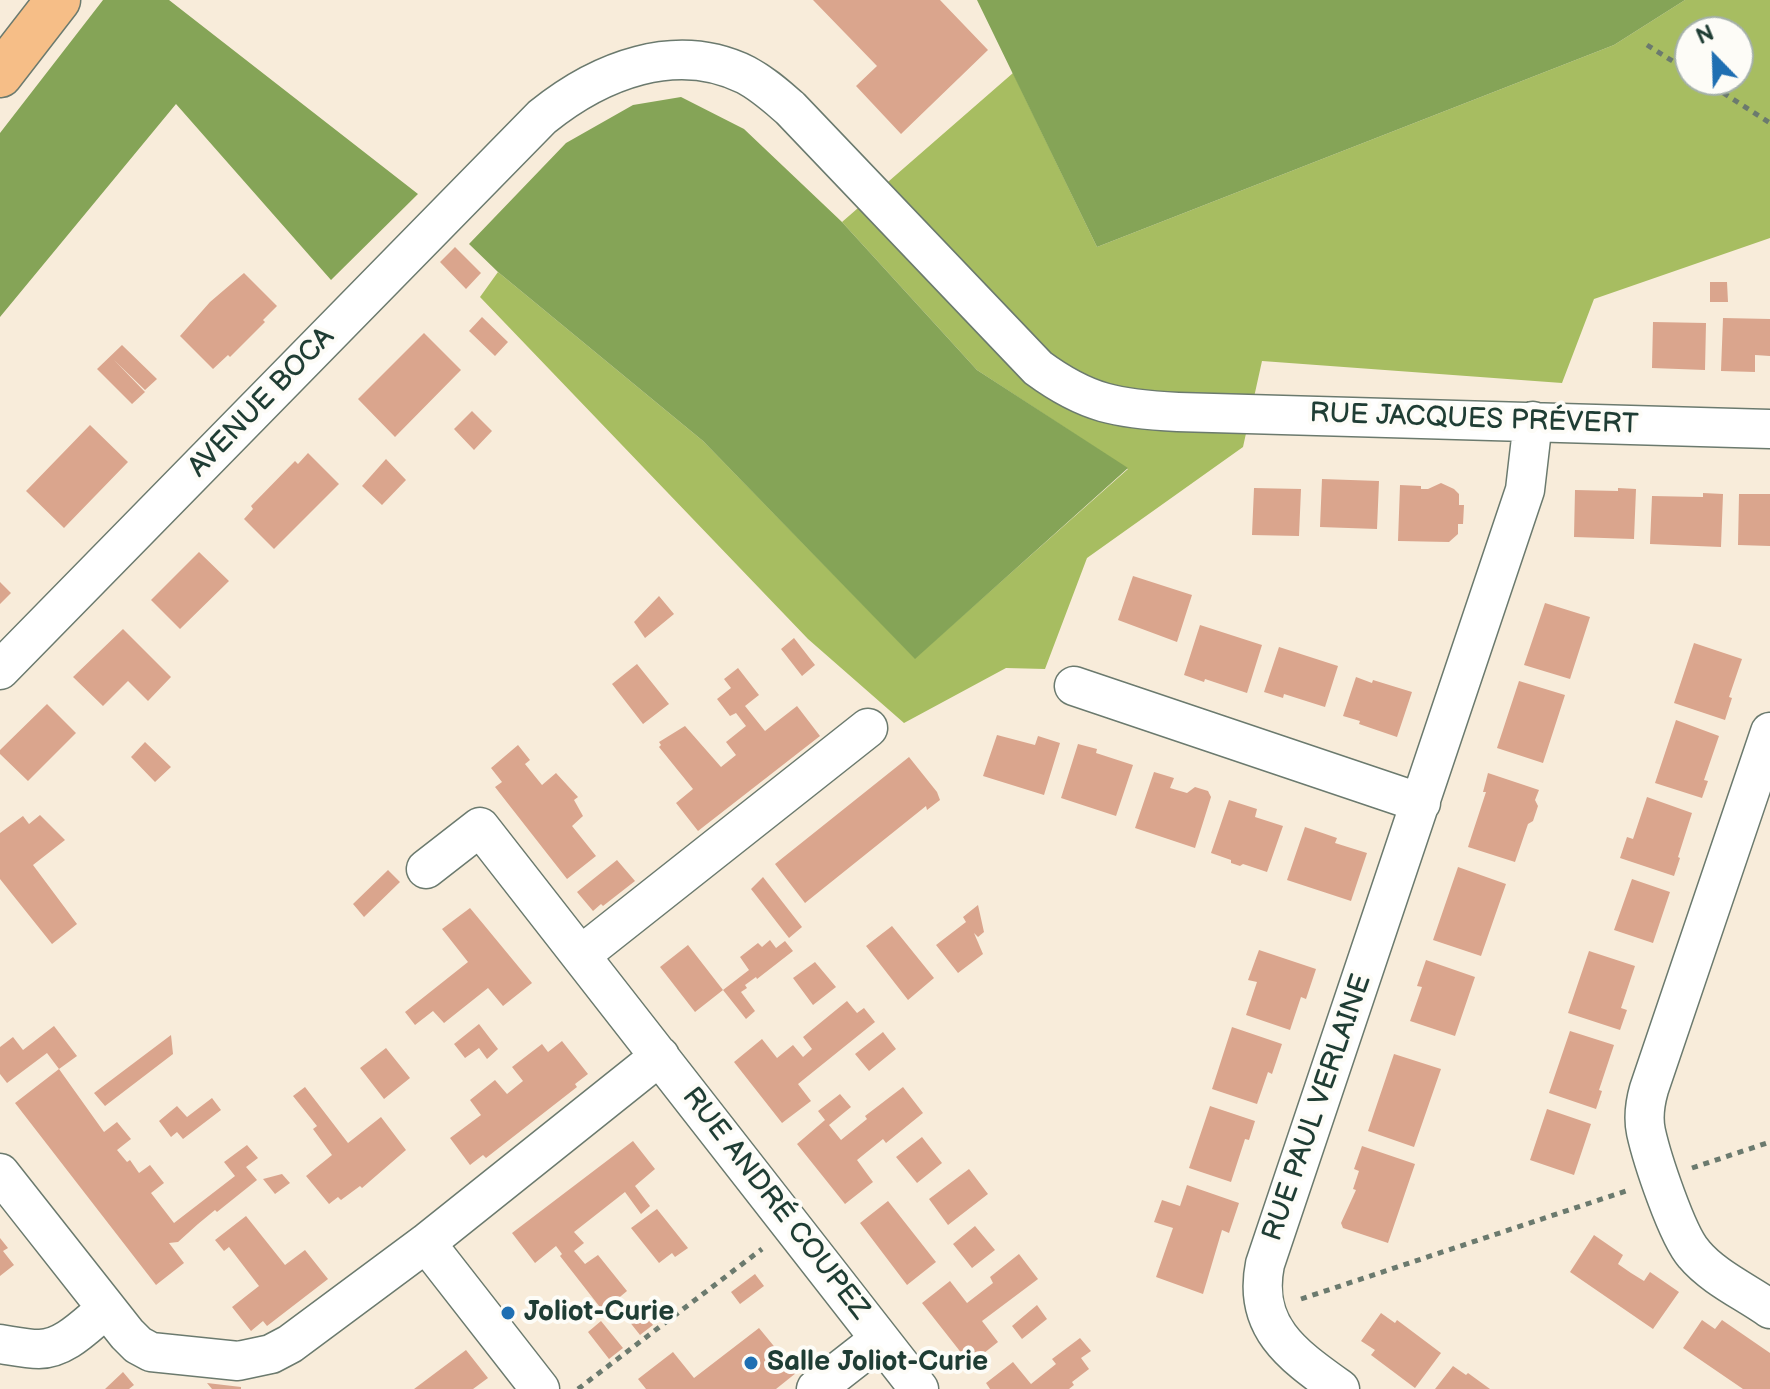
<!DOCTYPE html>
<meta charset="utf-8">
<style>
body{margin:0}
#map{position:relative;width:1770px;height:1389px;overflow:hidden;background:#f8ecda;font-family:"Balsamiq Sans",sans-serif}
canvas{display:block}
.north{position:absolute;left:1674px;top:16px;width:80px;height:80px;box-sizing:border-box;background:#fdfcf7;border:2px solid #a4b0a9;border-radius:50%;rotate:337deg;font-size:22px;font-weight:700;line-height:32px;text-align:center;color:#1f3d34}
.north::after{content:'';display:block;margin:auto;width:28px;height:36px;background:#1f6fb2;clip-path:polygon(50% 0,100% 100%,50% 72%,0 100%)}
</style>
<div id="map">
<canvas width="1770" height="1389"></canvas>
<div class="north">N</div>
</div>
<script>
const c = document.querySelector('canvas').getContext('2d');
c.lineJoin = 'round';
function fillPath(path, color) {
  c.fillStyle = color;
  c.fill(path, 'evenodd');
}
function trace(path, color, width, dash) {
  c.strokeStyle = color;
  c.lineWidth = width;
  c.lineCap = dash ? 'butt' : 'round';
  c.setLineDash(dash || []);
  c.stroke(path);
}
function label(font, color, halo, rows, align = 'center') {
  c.font = font + ' "Balsamiq Sans",sans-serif';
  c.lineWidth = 8;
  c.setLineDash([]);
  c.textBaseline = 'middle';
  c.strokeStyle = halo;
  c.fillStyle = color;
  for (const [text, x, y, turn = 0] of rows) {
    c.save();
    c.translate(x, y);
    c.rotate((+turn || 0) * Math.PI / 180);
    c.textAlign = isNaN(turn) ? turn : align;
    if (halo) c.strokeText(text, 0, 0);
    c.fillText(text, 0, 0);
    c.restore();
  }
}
fillPath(new Path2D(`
 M1685,0H1770V238L1594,299L1562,383L1262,361L1243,447L1087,558L1045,669L1006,668L904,723L808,639L480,297L498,272L703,441L915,658L1128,469L977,370L842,222L1013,73L1097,247L1614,45ZM1690,32H1738V80H1690Z`), '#a7bd61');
fillPath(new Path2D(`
 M103,0H169L418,194L331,280L176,104L0,317V133Z
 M977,0H1685L1614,45L1097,247Z
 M681,97L744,129L842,222L977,370L1128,468L915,659L703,441L498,272L469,244L566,143L633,105Z`), '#85a457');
fillPath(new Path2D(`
 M813,0H940L988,50L901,134L856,86L877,66Z
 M455,247L481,273L466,289L440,262Z
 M244,273L277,306L263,320L265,322L230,357L228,355L213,369L180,336L210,302Z
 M1710,282H1727L1728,302H1710Z
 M482,317L508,342L495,356L469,331Z
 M1723,318L1770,319V356L1755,355V372L1721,371Z
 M1653,322L1706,323L1705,370L1652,368Z
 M424,333L461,370L395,437L358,399Z
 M122,345L157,379L145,390L114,360L145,392L132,404L97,369Z
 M472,411L492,431L474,450L454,429Z
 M90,425L128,462L64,528L26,491Z
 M308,453L339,484L274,549L244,519L253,509L251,506L295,461L298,464Z
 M386,459L406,480L382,505L362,486Z
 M1322,479L1379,481L1377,529L1320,527Z
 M1441,483L1454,489L1459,494V505H1464L1463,524H1458V534L1449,542L1398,541L1400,485L1421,486V489H1428Z
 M1254,488L1301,489L1299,536L1252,535Z
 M1618,488L1636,489L1634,539L1574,537L1575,490L1618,491Z
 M1703,493L1723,494L1721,547L1650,544L1652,496L1703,497Z
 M1739,494H1770V546L1738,545Z
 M199,552L229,581L180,629L151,600Z
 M1133,576L1192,595L1177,642L1118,620Z
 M0,582L11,593L0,604Z
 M659,596L674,614L645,638L634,622Z
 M1545,603L1590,617L1570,679L1524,665Z
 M1200,625L1262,645L1247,693L1205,679L1204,682L1184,675Z
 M123,629L171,677L148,701L128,681L103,706L73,677Z
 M794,638L815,665L802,676L781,649Z
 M1694,643L1742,659L1729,697L1732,698L1725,720L1674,703Z
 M1279,647L1338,666L1325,707L1284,694L1283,698L1264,692Z
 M637,664L669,704L643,724L612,684Z
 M738,668L759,695L745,706L765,731L797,706L820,736L698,831L676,803L693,789L659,747L661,745L659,742L685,726L721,767L736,755L726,742L746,726L736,713L730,716L717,699L731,688L724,679Z
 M1356,677L1372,683L1373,680L1412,692L1397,737L1359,724L1360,721L1343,716Z
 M1519,681L1565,695L1543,763L1497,748Z
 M47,704L76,733L28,781L0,754V750Z
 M1676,720L1719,736L1704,780L1708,781L1702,798L1655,783Z
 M997,735L1035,745L1038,736L1060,743L1044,795L983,776Z
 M145,742L171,767L155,782L131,757Z
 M1078,744L1097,749L1096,753L1133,765L1116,816L1061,798Z
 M518,745L530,760L525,764L542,785L556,773L578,797L574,800L583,816L572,826L596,856L567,879L495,787L502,782L491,768Z
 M909,757L937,792L940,800L927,810L926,806L805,903L775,864Z
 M1154,772L1174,778L1170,788L1187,793L1195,787L1208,791L1211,797L1195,848L1135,828Z
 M1488,773L1539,790L1535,800L1538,806L1533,821L1528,824L1515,862L1468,847L1486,792H1483Z
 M1647,797L1692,813L1678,857L1680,858L1674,876L1620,858L1627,837L1633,839Z
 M1229,800L1257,809L1255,817L1283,826L1267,872L1243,864L1240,866L1231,863V860L1211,853Z
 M40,815L65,840L33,865L77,924L52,944L0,879V833L23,816L29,824Z
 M1305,827L1337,838L1335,843L1367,853L1351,901L1287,880Z
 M617,860L635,881L603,906L601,904L593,911L577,892Z
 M1458,867L1506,884L1481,956L1433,940Z
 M388,870L400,882L364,917L353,904Z
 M763,877L802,927L789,938L751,889Z
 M1632,879L1670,892L1653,943L1614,930Z
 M978,905L984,932L978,937L974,933L983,954L958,973L936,945L966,922L963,917Z
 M470,908L532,983L503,1006L488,988L444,1023L433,1011L415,1025L405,1012L468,962L442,929Z
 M892,926L934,978L908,1000L866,946Z
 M770,940L776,948L785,941L793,951L757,979L756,977L745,985L747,988L741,992L755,1011L746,1019L723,990L749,970L740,957L758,943L762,947Z
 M688,945L723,990L695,1012L660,967Z
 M1259,950L1316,969L1306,999L1301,997L1290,1030L1246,1015L1257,982L1248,980Z
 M1589,951L1635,966L1621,1008L1627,1010L1620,1030L1568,1013Z
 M1426,960L1475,977L1455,1036L1410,1021L1422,987L1417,986Z
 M815,962L836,987L813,1005L793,978Z
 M847,1001L857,1013L864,1008L875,1022L798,1084L811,1101L782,1123L734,1062L762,1039L777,1058L793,1045L803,1057L812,1049L803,1037Z
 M479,1024L498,1049L487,1059L479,1048L465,1058L454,1044Z
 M54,1026L77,1056L59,1069L47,1053L7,1083L0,1074V1047L13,1037L23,1050Z
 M1232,1027L1282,1044L1272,1074L1268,1072L1257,1104L1212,1089Z
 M1570,1031L1614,1045L1599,1090L1602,1091L1596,1109L1549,1093Z
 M883,1032L896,1049L869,1071L855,1054Z
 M171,1035L173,1054L105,1106L94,1093Z
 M562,1041L588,1074L575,1084L577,1087L486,1158L483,1155L470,1165L450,1138L481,1115L470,1100L495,1080L507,1094L523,1081L512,1067L542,1044L548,1052Z
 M386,1048L410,1078L384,1099L360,1068Z
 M1394,1054L1441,1069L1414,1147L1368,1131Z
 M59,1069L104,1132L117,1122L131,1139L117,1150L127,1162L130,1160L139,1173L150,1165L164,1183L151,1193L174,1223L235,1176L224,1162L247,1145L258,1158L246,1167L257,1180L217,1212L215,1210L198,1224L178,1242L169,1243L184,1263L156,1285L15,1103Z
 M305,1087L348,1143L381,1117L406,1150L362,1188L360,1186L341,1200L338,1197L329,1204L306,1176L332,1155L313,1129L317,1126L293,1096Z
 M903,1087L923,1113L886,1143L883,1139L857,1160L873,1182L845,1204L797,1144L825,1120L818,1111L840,1094L851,1107L829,1125L841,1140L867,1119L865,1116Z
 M212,1098L221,1110L183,1139L177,1132L171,1137L159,1121L177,1106L187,1117Z
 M1210,1106L1255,1121L1249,1140L1245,1139L1231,1182L1189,1168Z
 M1547,1109L1591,1124L1574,1175L1530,1160Z
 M922,1137L942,1163L917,1183L896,1157Z
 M633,1141L655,1169L635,1186L650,1206L641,1214L625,1192L574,1232L584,1243L574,1251L585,1264L598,1255L627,1291L603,1311L560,1256L562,1254L556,1246L535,1263L512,1233Z
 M1362,1146L1415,1164L1388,1243L1343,1228L1341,1223L1356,1190L1353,1189L1359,1171L1354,1169Z
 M969,1169L988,1194L948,1225L929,1199Z
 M282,1174L290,1183L275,1194L263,1179Z
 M1187,1185L1239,1203L1229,1233L1222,1230L1203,1294L1156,1277L1173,1228L1154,1222L1162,1200L1180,1206Z
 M888,1201L936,1262L907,1285L860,1223Z
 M657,1209L688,1248L675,1257L672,1253L659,1263L631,1228Z
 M246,1216L285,1265L305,1250L328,1279L267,1326L263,1321L251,1331L232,1307L259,1286L229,1247L224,1251L215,1240Z
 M975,1226L995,1250L972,1268L953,1244Z
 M1594,1235L1623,1255L1618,1264L1631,1273L1644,1281L1650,1272L1679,1292L1653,1329L1570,1272Z
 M0,1238L8,1248L3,1251L14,1265L0,1276Z
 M1019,1254L1038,1279L982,1321L998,1342L970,1364L922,1303L950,1281L967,1303L993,1283L990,1277Z
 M755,1274L764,1286L740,1304L731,1292Z
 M635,1301L653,1325L640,1335L621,1311Z
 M1037,1305L1047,1319L1022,1339L1012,1326Z
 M1381,1313L1395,1323L1397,1320L1441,1353L1415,1388L1371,1355L1375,1350L1361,1341Z
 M1702,1320L1715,1329L1722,1320L1770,1353V1389H1743L1683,1348Z
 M601,1321L623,1348L609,1359L588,1332Z
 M759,1328L796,1373L776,1389H646L638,1379L673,1352L694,1378Z
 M1080,1338L1091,1351L1081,1358L1089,1369L1072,1382L1074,1385L1069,1389H990L986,1383L1013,1362L1031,1384L1056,1364L1052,1359Z
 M466,1350L488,1378L473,1389H414Z
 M1453,1366L1466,1375L1468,1373L1490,1389H1435Z
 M123,1372L134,1385L129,1389H105Z
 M207,1383L241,1387V1389H212Z`), '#daa58d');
const minor = new Path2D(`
 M0,670L542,117C599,71 676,40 746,75C763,84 776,96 790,108L1038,368C1087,404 1118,409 1178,412L1770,429
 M1074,686L1421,803
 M1770,732L1649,1089C1645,1103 1643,1118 1646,1132C1652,1159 1677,1235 1694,1254C1713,1277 1746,1292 1770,1309
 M426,869L480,827L919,1389
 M581,955L868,728
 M0,1173L127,1334L138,1345L151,1352L238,1361L271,1354L290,1344L426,1243L540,1389
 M426,1243L660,1056
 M0,1344C13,1346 26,1349 39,1349C65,1349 87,1324 106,1309
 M816,1389L880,1339
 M1340,1389C1294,1356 1252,1328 1265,1264L1525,490L1533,421`);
const highway = new Path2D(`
 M0,75L58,0`);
trace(minor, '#6b7a6e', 41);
trace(highway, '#6b7a6e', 47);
trace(new Path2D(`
 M1647,45L1690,72
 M1703,80L1770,123
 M1692,1168L1770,1142
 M1301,1299L1626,1191
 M578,1389L762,1249`), '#6b7a6e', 5, [6, 6]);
trace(minor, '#fff', 38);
trace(highway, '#f6be87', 44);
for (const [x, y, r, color] of [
 [508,1313,8,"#1f6fb2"],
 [751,1363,8,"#1f6fb2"]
]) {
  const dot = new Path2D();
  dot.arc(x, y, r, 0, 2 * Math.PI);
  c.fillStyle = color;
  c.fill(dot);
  trace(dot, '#fdfcf7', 3);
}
label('28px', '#1f3d34', '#fdfcf7', [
 ["AVENUE BOCA",262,403,-46],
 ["RUE JACQUES PRÉVERT",1474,420,2],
 ["RUE PAUL VERLAINE",1318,1108,-71],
 ["RUE ANDRÉ COUPEZ",775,1204,52]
]);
label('bold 28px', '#1f3d34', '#fdfcf7', [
 ["Joliot-Curie",524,1313],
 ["Salle Joliot-Curie",767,1363]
], 'left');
</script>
